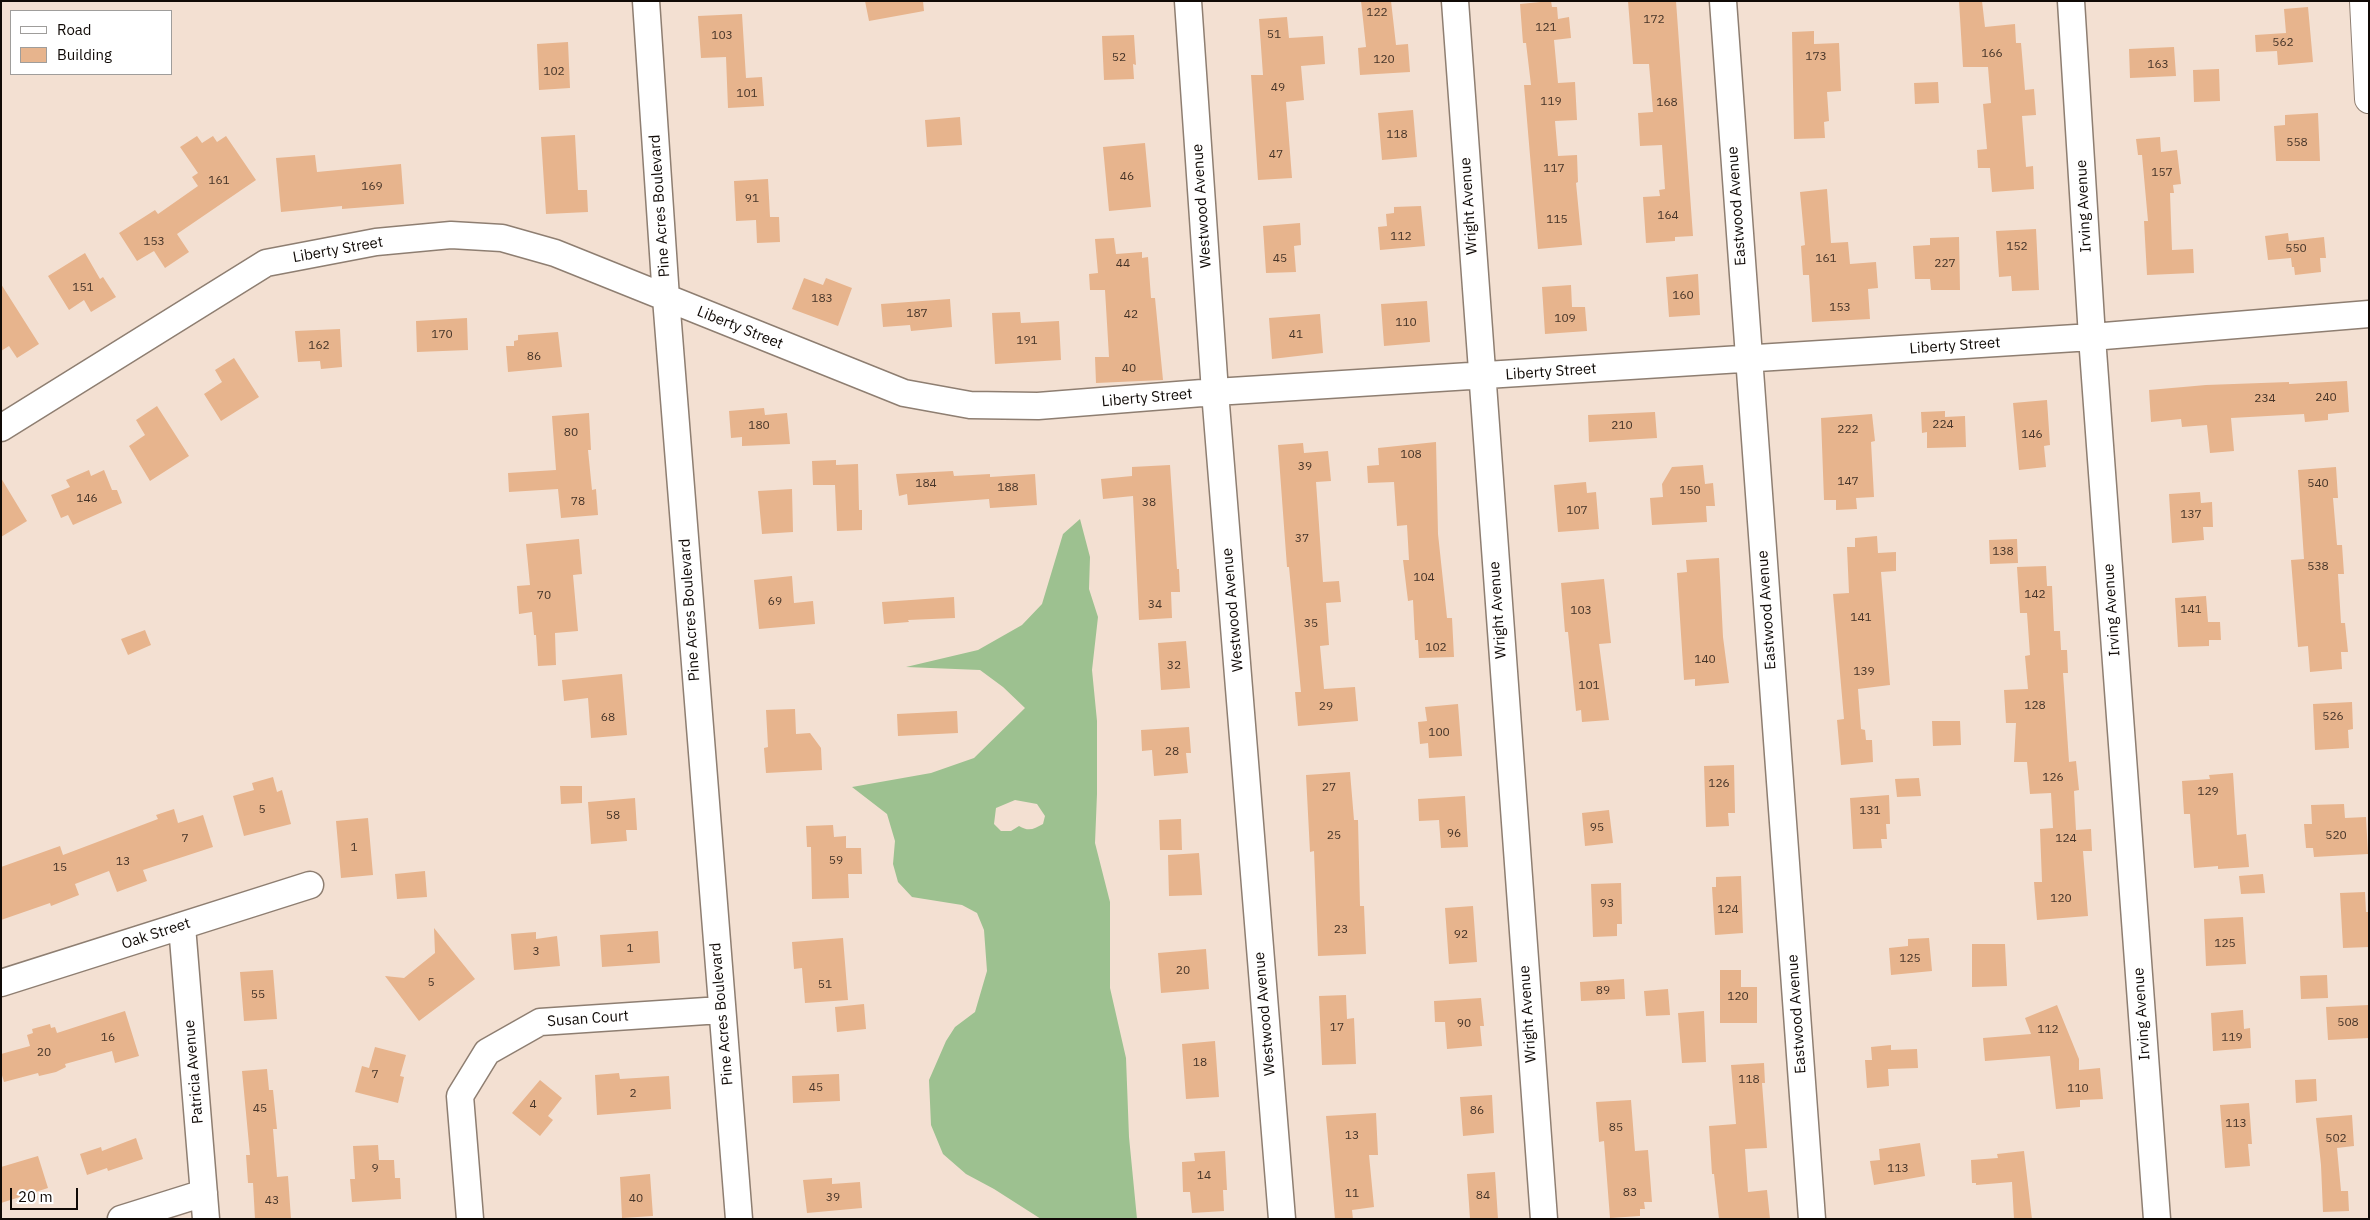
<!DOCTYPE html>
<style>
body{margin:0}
#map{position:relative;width:2370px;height:1220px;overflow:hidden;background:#f3e0d2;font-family:"IBM Plex Sans",sans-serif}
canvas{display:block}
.frame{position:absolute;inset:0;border:2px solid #100a06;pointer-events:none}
.legend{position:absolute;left:10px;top:10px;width:162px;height:65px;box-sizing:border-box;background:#fff;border:1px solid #9f9d9b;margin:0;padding:6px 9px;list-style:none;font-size:15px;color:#100a06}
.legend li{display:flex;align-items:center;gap:10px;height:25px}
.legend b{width:25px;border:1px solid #9f9d9b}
.scale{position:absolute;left:10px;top:1188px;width:68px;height:22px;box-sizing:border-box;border:2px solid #100a06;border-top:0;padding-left:6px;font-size:15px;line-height:18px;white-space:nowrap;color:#100a06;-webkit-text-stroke:4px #fff;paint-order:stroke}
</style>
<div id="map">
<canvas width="2370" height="1220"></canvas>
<div class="frame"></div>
<ul class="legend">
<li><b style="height:6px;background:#fff"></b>Road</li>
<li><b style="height:14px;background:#e7b48d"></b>Building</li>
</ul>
<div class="scale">20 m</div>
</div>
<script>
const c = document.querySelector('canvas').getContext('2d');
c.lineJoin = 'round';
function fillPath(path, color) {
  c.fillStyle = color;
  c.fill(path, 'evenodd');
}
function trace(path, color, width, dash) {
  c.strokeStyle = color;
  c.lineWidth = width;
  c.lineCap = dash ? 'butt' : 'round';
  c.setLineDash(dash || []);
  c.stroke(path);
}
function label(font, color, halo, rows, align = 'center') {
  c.font = font + ' "IBM Plex Sans",sans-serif';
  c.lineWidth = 5;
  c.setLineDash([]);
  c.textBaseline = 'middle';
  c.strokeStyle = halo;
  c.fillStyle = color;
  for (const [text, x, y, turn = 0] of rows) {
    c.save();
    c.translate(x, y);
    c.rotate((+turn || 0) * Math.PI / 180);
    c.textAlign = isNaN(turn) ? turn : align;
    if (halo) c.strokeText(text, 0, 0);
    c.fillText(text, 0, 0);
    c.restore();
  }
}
fillPath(new Path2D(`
 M1080,519L1090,557L1089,589L1098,617L1092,670L1097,721V794L1095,843L1110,902V988L1126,1058L1129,1137L1137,1219H1041L994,1189L966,1174L943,1154L931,1125L929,1080L946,1041L955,1027L975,1012L987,971L984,930L977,913L962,905L912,897L898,882L893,864L895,841L887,814L852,787L931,773L974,758L1025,708L1003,687L980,670L906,667L978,650L1022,625L1042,604L1063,534ZM1015,800L1037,804L1045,816L1043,824C1034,829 1029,832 1019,826L1011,831H1001L994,824L996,808Z`), '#9dc190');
fillPath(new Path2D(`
 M865,1H923L924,11L869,21Z
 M1361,1H1391L1396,45L1408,44L1410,72L1360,75L1358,48L1366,47Z
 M1551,1L1552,7H1557L1558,19L1569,17L1571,38L1554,40L1558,83L1575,82L1577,120L1555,121L1558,156L1577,155L1578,182L1576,183L1582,245L1538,249L1524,85H1531L1526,43H1523L1520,4Z
 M1628,1H1676L1693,236L1675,237V241L1646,243L1643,197L1660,196L1659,190L1665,189L1662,145L1640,146L1638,113L1653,112L1649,64H1633Z
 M1959,1H1982L1985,27L2015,24L2016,43H2021L2025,90L2034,89L2036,115L2022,116L2026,167L2033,166L2034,189L1992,192L1990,168H1978L1977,150L1987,149L1983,104L1991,103L1988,67H1963Z
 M2308,7L2313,62L2278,65L2277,51L2256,52L2255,35L2286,33L2284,9Z
 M742,14L746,78L762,77L764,106L728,108L726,57L701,58L698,16Z
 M1287,17L1289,38L1323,36L1325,64L1301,66L1304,100L1286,102L1292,178L1258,180L1251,75H1263L1259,19Z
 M1814,31V44L1839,43L1841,91L1827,92L1829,121L1824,122L1825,138L1794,139L1792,32Z
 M1134,35L1136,65L1133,64L1134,79L1104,80L1102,36Z
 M568,42L570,88L539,90L537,44Z
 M2174,47L2176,76L2130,78L2129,49Z
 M2219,69L2220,101L2194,102L2193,70Z
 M1938,82L1939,103L1915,104L1914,83Z
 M1413,110L1417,157L1382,160L1378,113Z
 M2318,113L2320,161H2276L2274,126L2285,125V115Z
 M960,117L962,145L927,147L925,120Z
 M575,135L578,190H587L588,212L546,214L541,137Z
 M197,136L202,143L213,136L217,142L226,136L256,180L177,234L189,252L165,268L154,251L137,261L119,233L155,210L158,214L198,186L192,177L198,173L180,147Z
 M2160,137L2161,152L2177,150L2181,184L2173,185L2174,193H2170L2172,250L2193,249L2194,273L2147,275L2144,221H2148L2142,155H2138L2136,139Z
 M1145,143L1151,207L1109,211L1103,147Z
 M315,155L317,172L401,164L404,204L342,209V206L281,212L276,158Z
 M768,179L770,217H779L780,242L757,243L756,220L736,221L734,181Z
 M1827,189L1831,243L1848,242L1850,264L1876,262L1878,288L1868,289L1870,319L1812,322L1809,275H1803L1801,246L1805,245L1800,192Z
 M1421,206L1425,246L1380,250L1378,227L1387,226L1386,214L1394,213V207Z
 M1300,223L1301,245L1294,246L1296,272L1266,273L1263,226Z
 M2036,229L2039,290L2012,291L2011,276L1999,277L1996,231Z
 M2288,233L2289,241L2324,237L2326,258H2320L2321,272L2295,275L2294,267H2292L2291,258L2268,260L2265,236Z
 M1959,237L1960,290H1931L1930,279H1915L1913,246L1930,245V238Z
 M1114,238L1116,254L1142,252V258L1148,257L1151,298H1155L1163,380L1096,383L1095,357H1109L1105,290H1090L1089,274L1098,273L1095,239Z
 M85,253L100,279L103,277L116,297L91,312L84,300L69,310L48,276Z
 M1698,274L1700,315L1669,317L1666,277Z
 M804,278L823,285L826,278L852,288L838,326L792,309Z
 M1,284L39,344L17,358L9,346L1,351Z
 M1571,285L1572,307H1585L1587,331L1545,334L1542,287Z
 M950,299L952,327L911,331L910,325L883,327L881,304Z
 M1427,301L1430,342L1384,346L1381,304Z
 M1020,312L1021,323L1059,321L1061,360L995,364L992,313Z
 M1320,314L1323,353L1272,359L1269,318Z
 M467,318L468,350L417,352L416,321Z
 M340,329L342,367L321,369L320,361L298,362L295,331Z
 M558,332L562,367L508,372L506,346H514V341L518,340V335Z
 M234,358L259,397L221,421L204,394L222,382L215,370Z
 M2347,381L2349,412L2328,414V420L2305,422L2304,414L2231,418L2234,451L2210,453L2207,425L2182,427L2181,419L2151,422L2149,390L2206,385L2289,382V384Z
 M2047,400L2050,445L2044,446L2046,467L2019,470L2013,403Z
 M157,406L189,456L150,481L129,446L145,435L136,420Z
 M764,408L765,415L787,413L790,444L742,446V437L731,438L729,411Z
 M1945,411V417L1965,416L1966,447L1927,448V432L1922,433L1921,412Z
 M1655,412L1657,438L1589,442L1588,415Z
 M589,413L591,450H588L592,490L596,489L598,515L561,518L558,489L509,492L508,473L556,470L552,416Z
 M1872,414L1875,441L1871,442L1874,497L1856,498L1857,509L1836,510V500H1824L1821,418Z
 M1436,442L1438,534L1447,618H1452L1454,657L1419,658L1418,640H1415L1413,600L1408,601L1403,560H1409L1407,525L1397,526L1394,482L1368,483L1367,466L1379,465L1378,448Z
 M1303,443L1304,453L1328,451L1331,481L1316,482L1323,582L1339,581L1341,602L1326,603L1329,645L1320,646L1324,689L1355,687L1358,721L1298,726L1295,692H1301L1289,567H1287L1278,445Z
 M836,460V465L858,464L859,510H862V530L837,531L835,485H813L812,461Z
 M1170,465L1177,569H1179L1180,592H1171L1172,618L1139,620L1133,496L1103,499L1101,479L1132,476V467Z
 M1703,465L1705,484L1713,483L1715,506H1706L1707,522L1652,525L1650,498L1663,497L1662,484L1672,467Z
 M2336,467L2338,498H2333L2337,545H2342L2344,574H2338L2341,623H2345L2348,652H2341L2342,669L2310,672L2308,646L2298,647L2291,560L2304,559L2298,470Z
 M89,470L91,476L104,470L112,490H117L122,503L73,525L68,515L61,518L51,495L70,487L66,480Z
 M953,471L954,476L990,474V477L1035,474L1037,505L990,508L989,499L908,505L907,494L899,496L896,474Z
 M1,478L27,521L1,537Z
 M1586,482L1587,493L1596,492L1599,529L1558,532L1554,485Z
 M792,489L793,532L762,534L758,491Z
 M2200,492L2201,503L2212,502L2213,527H2203L2204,540L2172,543L2169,494Z
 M1877,536L1878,553L1896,552V571L1881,572L1890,685L1858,689L1861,729L1865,730L1866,740H1872L1873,762L1841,765L1837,720L1844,719L1833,594L1849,593L1847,547H1855V538Z
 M579,539L582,574L573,575L578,631L555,633L556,665L538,666L536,635H534L532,612L519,614L517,586L530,585L526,544Z
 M2017,539L2018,563L1990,564L1989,540Z
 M1719,558L1723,637L1729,683L1695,686V679L1684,680L1677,573L1687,572L1686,560Z
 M2046,566L2047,586H2052L2054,631H2060L2061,650H2067L2068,673H2063L2069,762L2076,761L2079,790L2074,791L2076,830L2091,829L2092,851H2083L2088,916L2037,920L2034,882H2042L2040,829L2053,828L2051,793L2030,794L2027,762H2014L2016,723H2006L2004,690L2028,689L2025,656L2030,655L2027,613H2020L2017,567Z
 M792,576L794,603L813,601L815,624L759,629L754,580Z
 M1604,579L1611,643L1599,644L1609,720L1582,722L1581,710L1576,711L1568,632H1565L1561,583Z
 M2206,596L2208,622H2220L2221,640H2209V646L2178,647L2175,598Z
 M954,597L955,618L908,620L909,622L884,624L882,602Z
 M145,630L151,645L128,655L121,639Z
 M1186,641L1190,688L1161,690L1158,643Z
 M622,674L627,735L591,738L588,698L564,701L562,680Z
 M2352,702L2353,729L2348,730L2349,748L2315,750L2313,704Z
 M1458,704L1462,756L1429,758L1428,743L1420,744L1418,722L1427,721L1425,707Z
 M795,709L796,734L810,733L821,748L822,770L766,773L764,748L768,747L766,710Z
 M957,711L958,733L898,736L897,714Z
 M1932,721H1960L1961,745L1933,746Z
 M1189,727L1191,753H1186L1188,773L1154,776L1152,750L1142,751L1141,730Z
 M1734,765L1735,813H1728L1729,826L1706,827L1704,766Z
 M1350,772L1354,820H1358L1360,906H1364L1366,954L1318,956L1314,851L1310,852L1306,775Z
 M2233,773L2237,835L2246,834L2249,867L2218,869V866L2194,868L2190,814H2184L2182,781L2210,779L2209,775Z
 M273,777L277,792L282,790L291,824L244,836L233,796L254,790L252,783Z
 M1919,778L1921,796L1897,797L1895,779Z
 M560,786H582V803L561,804Z
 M1889,795L1890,824H1886L1887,839H1881L1882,848L1853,849L1850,798Z
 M1465,796L1468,847L1441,848L1439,820L1419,821L1418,799Z
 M635,798L637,830H626L627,841L591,844L588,802Z
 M2344,804L2345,818L2366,817L2368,854L2314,857L2313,848H2306L2304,824H2312L2311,805Z
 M174,809L178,823L203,815L213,847L143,870L147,881L117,892L109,871L75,884L79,895L51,906L50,903L1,920V867L60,846L63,855L158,819L156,815Z
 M1609,810L1613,843L1585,846L1582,813Z
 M368,818L373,875L341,878L336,821Z
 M1181,819L1182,850H1160L1159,820Z
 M833,825L834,837L846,836V848H861L862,874H848L849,898L812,899L811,847H807L806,826Z
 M1199,853L1202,895L1169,896L1168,855Z
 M425,871L427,897L397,899L395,874Z
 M2263,874L2265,893L2241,894L2239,876Z
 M1741,876L1743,933L1715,935L1712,887H1716V877Z
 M1621,883L1622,924H1617V936L1593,937L1591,884Z
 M2365,892L2366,912H2369V947L2343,948L2340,893Z
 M1473,906L1477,962L1449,964L1445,908Z
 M2243,917L2246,964L2206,966L2204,919Z
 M434,928L475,979L419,1021L385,976L404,978L435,953Z
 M658,931L660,963L602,967L600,935Z
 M536,932V939L557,936L560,966L514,970L511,934Z
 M843,938L848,1000L805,1003L802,968L794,969L792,942Z
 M1929,938L1932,971L1891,975L1889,948L1908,946V939Z
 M1972,944H2005L2007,986L1972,987Z
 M1206,949L1209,989L1161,993L1158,953Z
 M273,970L277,1019L244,1021L240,972Z
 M1720,970H1741V987H1757V1023H1720Z
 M2327,975L2328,998L2301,999L2300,976Z
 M1624,979L1625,999L1581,1001L1580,982Z
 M1668,989L1670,1015L1646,1016L1644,991Z
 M1346,995L1347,1019L1354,1018L1356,1064L1322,1065L1319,996Z
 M1481,998L1484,1026H1480L1482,1046L1447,1049L1445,1022H1435L1434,1001Z
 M864,1004L866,1029L837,1032L835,1007Z
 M2057,1005L2079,1059V1070L2100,1068L2103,1099L2080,1100V1107L2056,1109L2050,1056L1985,1061L1983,1038L2031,1034L2025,1018Z
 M2369,1005V1038L2328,1040L2326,1007Z
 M2243,1010L2244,1029L2250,1028L2251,1048L2213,1051L2211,1013Z
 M125,1011L139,1056L115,1063L112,1051L65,1064L66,1067L56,1072L39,1076L38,1073L4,1082L1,1072V1054L30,1046L27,1035L33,1033L32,1029L50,1024L51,1028L55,1027L57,1033Z
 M1704,1011L1706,1062L1682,1063L1678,1013Z
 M1215,1041L1219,1097L1186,1099L1182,1044Z
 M1891,1045V1050L1917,1049L1918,1068L1888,1069L1889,1086L1867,1088L1865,1060H1872L1871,1047Z
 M375,1047L406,1055L400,1076L404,1077L398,1103L355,1092L362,1066L369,1068Z
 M1764,1063L1765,1083H1762L1767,1148L1745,1149L1748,1192L1767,1190L1770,1219H1719L1714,1174H1712L1709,1126L1736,1124L1731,1065Z
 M267,1069L269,1090H273L277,1129H273L277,1177L288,1176L291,1219H255L253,1183H248L246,1155H250L242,1071Z
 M619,1073L620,1079L669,1076L671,1109L597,1115L595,1075Z
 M839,1074L840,1101L793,1103L792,1076Z
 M2316,1079L2317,1101L2296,1103L2295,1080Z
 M540,1080L562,1098L548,1116L553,1120L540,1136L512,1113Z
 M1492,1095L1494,1133L1463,1136L1460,1097Z
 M1631,1100L1635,1151L1648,1150L1652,1202H1644L1645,1209H1640V1216L1610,1218L1604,1141L1599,1142L1596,1102Z
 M2249,1103L2252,1144H2248L2250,1166L2225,1168L2220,1105Z
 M1376,1113L1378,1155H1369L1374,1207L1352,1210L1353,1219H1335L1326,1116Z
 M2352,1115L2354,1146L2337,1148L2341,1191H2348L2349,1211L2323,1212L2321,1165L2316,1118Z
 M136,1138L143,1159L108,1171L107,1168L87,1175L80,1154L101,1147L102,1151Z
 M1920,1143L1925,1176L1874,1185L1870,1161L1880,1160L1879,1149Z
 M378,1145L379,1160H394L395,1178H400L401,1199L352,1202L350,1179H355L353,1146Z
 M1225,1151L1227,1190H1223L1224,1211L1192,1213L1190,1192H1183L1182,1162L1195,1161L1194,1153Z
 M2024,1151L2032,1219H2014L2012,1182L1976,1185V1183H1972L1971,1160L1998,1158L1997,1154Z
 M38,1156L48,1188L1,1203V1167Z
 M1495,1172L1498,1219H1470L1467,1174Z
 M650,1174L653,1216L622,1218L620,1177Z
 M832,1178V1184L860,1182L862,1208L807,1213L803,1180Z`), '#e7b48d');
const street = new Path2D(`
 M646,1L666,298L739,1219
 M1188,1L1215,392L1282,1219
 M1455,1L1544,1219
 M1723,1L1812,1219
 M2071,1L2092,337L2157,1219
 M1,428L266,263L376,242L451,235L502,238L555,253L904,393L970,405L1038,406L1215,392L2092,337L2369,314
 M182,926L206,1219
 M1,983L310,885
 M121,1219L204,1193
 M470,1219L460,1096L487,1052L540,1022L721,1010`);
const secondary = new Path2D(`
 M2364,1L2369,99`);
trace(street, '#8e7e71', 29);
trace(secondary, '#8e7e71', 30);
trace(street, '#fff', 26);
trace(secondary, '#fff', 28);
label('12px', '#463428', null, [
 ["122",1377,13],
 ["172",1654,20],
 ["121",1546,28],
 ["51",1274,35],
 ["103",722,36],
 ["562",2283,43],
 ["166",1992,54],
 ["173",1816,57],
 ["52",1119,58],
 ["120",1384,60],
 ["163",2158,65],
 ["102",554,72],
 ["49",1278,88],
 ["101",747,94],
 ["119",1551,102],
 ["168",1667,103],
 ["118",1397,135],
 ["558",2297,143],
 ["47",1276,155],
 ["117",1554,169],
 ["157",2162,173],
 ["46",1127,177],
 ["161",219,181],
 ["169",372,187],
 ["91",752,199],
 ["164",1668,216],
 ["115",1557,220],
 ["112",1401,237],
 ["153",154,242],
 ["152",2017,247],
 ["550",2296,249],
 ["45",1280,259],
 ["161",1826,259],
 ["44",1123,264],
 ["227",1945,264],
 ["151",83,288],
 ["160",1683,296],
 ["183",822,299],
 ["153",1840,308],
 ["187",917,314],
 ["42",1131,315],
 ["109",1565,319],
 ["110",1406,323],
 ["170",442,335],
 ["41",1296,335],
 ["191",1027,341],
 ["162",319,346],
 ["86",534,357],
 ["40",1129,369],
 ["240",2326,398],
 ["234",2265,399],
 ["224",1943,425],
 ["180",759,426],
 ["210",1622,426],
 ["222",1848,430],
 ["80",571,433],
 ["146",2032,435],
 ["108",1411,455],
 ["39",1305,467],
 ["147",1848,482],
 ["184",926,484],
 ["540",2318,484],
 ["188",1008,488],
 ["150",1690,491],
 ["146",87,499],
 ["78",578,502],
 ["38",1149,503],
 ["107",1577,511],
 ["137",2191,515],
 ["37",1302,539],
 ["138",2003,552],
 ["538",2318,567],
 ["104",1424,578],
 ["142",2035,595],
 ["70",544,596],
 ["69",775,602],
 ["34",1155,605],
 ["141",2191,610],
 ["103",1581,611],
 ["141",1861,618],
 ["35",1311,624],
 ["102",1436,648],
 ["140",1705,660],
 ["32",1174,666],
 ["139",1864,672],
 ["101",1589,686],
 ["128",2035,706],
 ["29",1326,707],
 ["526",2333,717],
 ["68",608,718],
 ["100",1439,733],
 ["28",1172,752],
 ["126",2053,778],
 ["126",1719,784],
 ["27",1329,788],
 ["129",2208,792],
 ["5",262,810],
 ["131",1870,811],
 ["58",613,816],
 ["95",1597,828],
 ["96",1454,834],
 ["25",1334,836],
 ["520",2336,836],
 ["7",185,839],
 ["124",2066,839],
 ["1",354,848],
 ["59",836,861],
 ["13",123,862],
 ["15",60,868],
 ["120",2061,899],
 ["93",1607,904],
 ["124",1728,910],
 ["23",1341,930],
 ["92",1461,935],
 ["125",2225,944],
 ["1",630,949],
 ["3",536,952],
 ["125",1910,959],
 ["20",1183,971],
 ["5",431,983],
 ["51",825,985],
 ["89",1603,991],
 ["55",258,995],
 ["120",1738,997],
 ["508",2348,1023],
 ["90",1464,1024],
 ["17",1337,1028],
 ["112",2048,1030],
 ["16",108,1038],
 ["119",2232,1038],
 ["20",44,1053],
 ["18",1200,1063],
 ["7",375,1075],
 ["118",1749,1080],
 ["45",816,1088],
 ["110",2078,1089],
 ["2",633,1094],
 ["4",533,1105],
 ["45",260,1109],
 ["86",1477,1111],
 ["113",2236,1124],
 ["85",1616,1128],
 ["13",1352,1136],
 ["502",2336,1139],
 ["9",375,1169],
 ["113",1898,1169],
 ["14",1204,1176],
 ["83",1630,1193],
 ["11",1352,1194],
 ["84",1483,1196],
 ["39",833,1198],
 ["40",636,1199],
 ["43",272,1201]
]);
label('15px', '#100a06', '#fff', [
 ["Pine Acres Boulevard",660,206,-94],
 ["Westwood Avenue",1202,206,-94],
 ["Wright Avenue",1469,206,-94],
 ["Eastwood Avenue",1737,206,-94],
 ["Irving Avenue",2084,206,-93],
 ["Liberty Street",338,250,-10],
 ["Liberty Street",740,328,22],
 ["Liberty Street",1955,346,-4],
 ["Liberty Street",1551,372,-4],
 ["Liberty Street",1147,398,-5],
 ["Pine Acres Boulevard",690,610,-94],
 ["Westwood Avenue",1233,610,-95],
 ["Wright Avenue",1498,610,-94],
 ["Eastwood Avenue",1767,610,-94],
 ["Irving Avenue",2112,610,-94],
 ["Oak Street",156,934,-18],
 ["Pine Acres Boulevard",722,1014,-95],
 ["Westwood Avenue",1265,1014,-95],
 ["Wright Avenue",1528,1014,-94],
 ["Eastwood Avenue",1797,1014,-94],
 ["Irving Avenue",2142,1014,-94],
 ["Susan Court",588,1019,-4],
 ["Patricia Avenue",194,1072,-95]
]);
</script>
